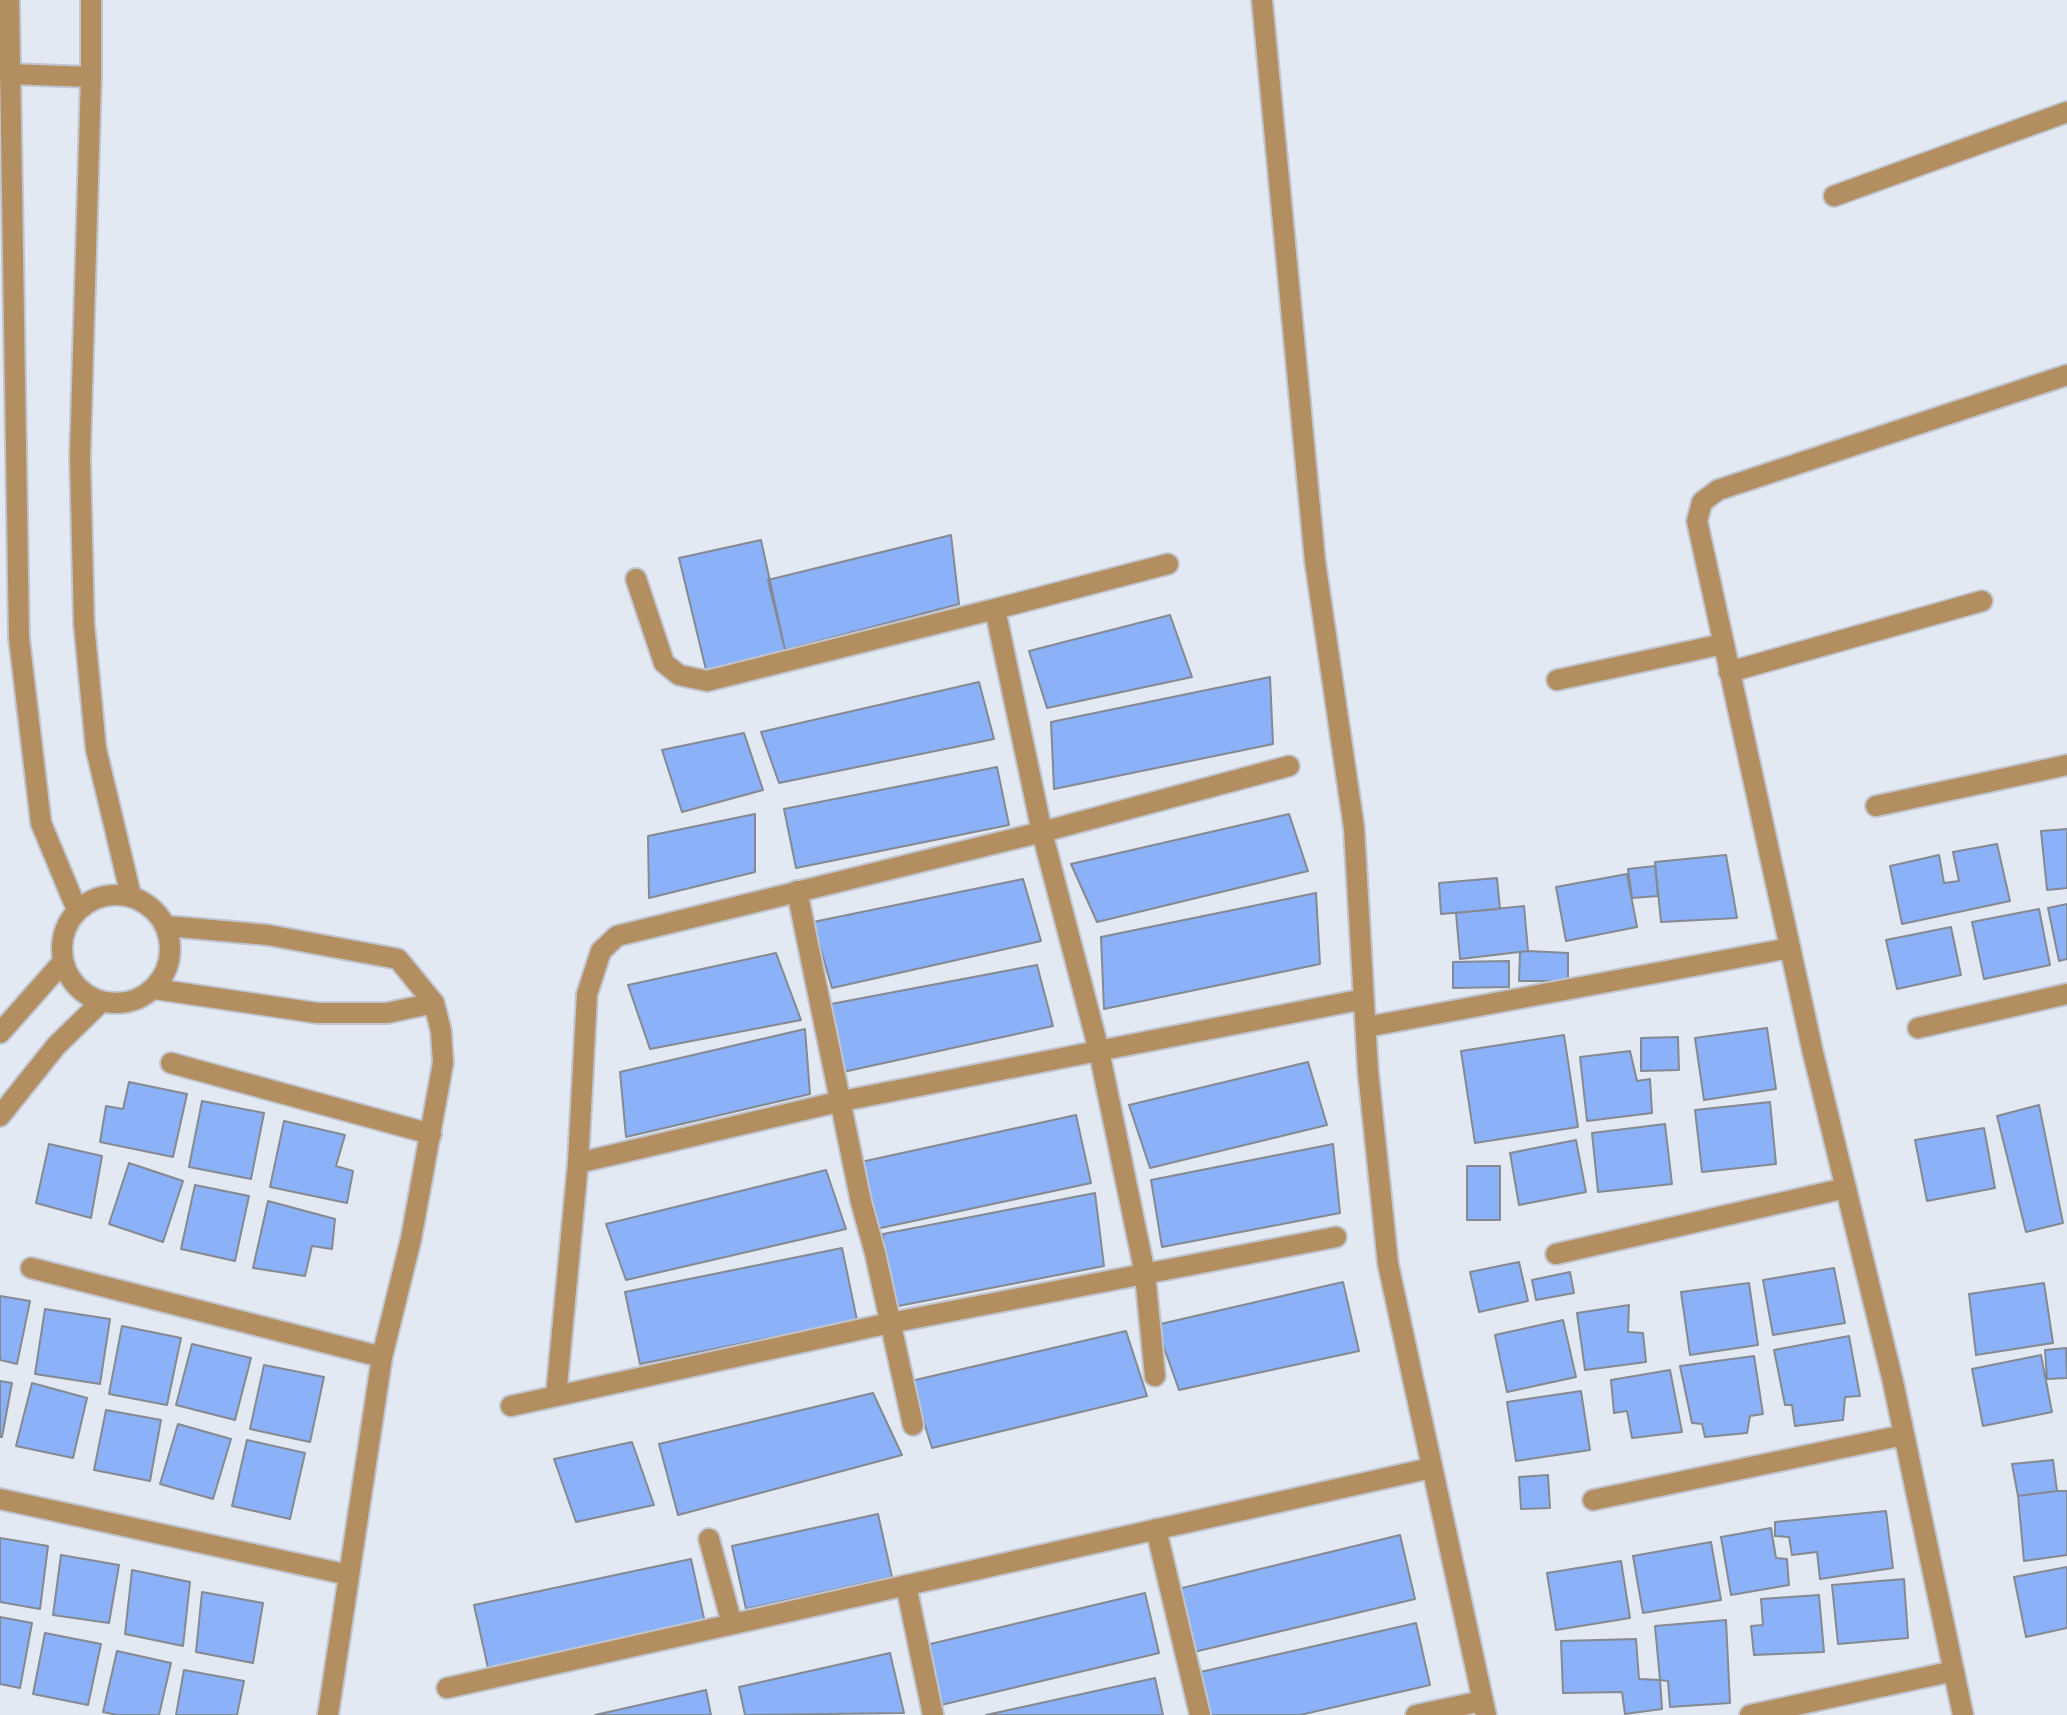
<!DOCTYPE html>
<style>
body{margin:0}
canvas{display:block;background:#e3e9f3}
</style>
<canvas width="2067" height="1715"></canvas>
<script>
const c = document.querySelector('canvas').getContext('2d');
c.lineJoin = 'round';
function fillPath(path, color) {
  c.fillStyle = color;
  c.fill(path, 'evenodd');
}
function trace(path, color, width, dash) {
  c.strokeStyle = color;
  c.lineWidth = width;
  c.lineCap = dash ? 'butt' : 'round';
  c.setLineDash(dash || []);
  c.stroke(path);
}
const building = new Path2D(`
 M951,535L959,604L785,650L768,580Z
 M761,540L785,650L707,674L679,558Z
 M1170,615L1192,677L1047,708L1029,651Z
 M1270,677L1273,744L1054,789L1051,722Z
 M979,682L994,739L779,783L761,732Z
 M744,733L763,790L682,812L662,750Z
 M997,767L1009,825L796,868L784,809Z
 M755,814V872L649,898L648,836Z
 M1289,814L1308,871L1097,922L1071,864Z
 M2067,829V888L2047,890L2041,831Z
 M1997,844L2010,901L1902,924L1890,866L1939,855L1944,883L1959,881L1953,852Z
 M1726,855L1737,918L1661,922L1655,862Z
 M1655,866L1658,896L1632,898L1628,869Z
 M1627,874L1637,927L1566,941L1556,887Z
 M1497,878L1500,909L1441,914L1439,883Z
 M1023,879L1041,941L832,988L813,922Z
 M1316,893L1320,964L1104,1009L1101,937Z
 M2067,904V959L2059,961L2048,908Z
 M1524,906L1528,951L1460,959L1456,913Z
 M2039,909L2050,965L1984,979L1972,922Z
 M1951,927L1961,975L1897,989L1886,940Z
 M1528,951L1568,953V981H1519L1520,952Z
 M776,953L801,1020L650,1049L628,985Z
 M1509,961V987L1453,988V962Z
 M1037,965L1053,1026L843,1072L831,1004Z
 M1767,1028L1776,1089L1704,1100L1695,1038Z
 M805,1029L810,1094L626,1137L620,1072Z
 M1564,1035L1578,1127L1475,1143L1461,1051Z
 M1678,1037L1679,1070L1641,1071V1038Z
 M1630,1051L1637,1081L1650,1079L1652,1113L1587,1121L1580,1057Z
 M1308,1062L1327,1125L1150,1168L1129,1105Z
 M129,1082L187,1094L173,1157L100,1142L106,1106L123,1109Z
 M202,1101L264,1113L251,1179L189,1167Z
 M1770,1102L1776,1164L1702,1172L1695,1110Z
 M2039,1105L2063,1223L2026,1232L1997,1116Z
 M1076,1115L1091,1183L876,1229L861,1162Z
 M284,1121L345,1135L336,1166L353,1171L347,1203L270,1187Z
 M1665,1124L1672,1184L1598,1192L1592,1133Z
 M1984,1128L1995,1188L1927,1201L1915,1140Z
 M1576,1140L1586,1192L1519,1205L1510,1153Z
 M49,1144L102,1156L91,1218L36,1203Z
 M1333,1144L1340,1213L1162,1247L1151,1180Z
 M129,1163L183,1181L163,1242L109,1224Z
 M1467,1166H1500V1220H1467Z
 M826,1170L846,1229L626,1280L606,1224Z
 M195,1185L249,1196L235,1261L181,1249Z
 M1095,1193L1104,1266L888,1308L883,1234Z
 M268,1201L335,1219L332,1249L312,1246L305,1276L253,1268Z
 M842,1248L857,1320L640,1364L625,1292Z
 M1519,1262L1528,1301L1479,1312L1470,1272Z
 M1834,1268L1845,1323L1773,1335L1763,1280Z
 M1570,1272L1574,1293L1536,1300L1532,1280Z
 M1343,1282L1359,1351L1179,1390L1156,1325Z
 M1749,1283L1758,1345L1690,1355L1681,1292Z
 M2044,1283L2053,1343L1976,1355L1969,1294Z
 M0,1296L30,1301L17,1364L0,1360Z
 M1629,1305L1628,1332L1643,1333L1646,1362L1585,1370L1577,1313Z
 M45,1309L110,1319L100,1384L35,1374Z
 M1563,1320L1576,1377L1507,1392L1495,1335Z
 M122,1326L181,1338L167,1405L109,1394Z
 M1126,1331L1147,1396L932,1448L911,1381Z
 M1849,1336L1860,1396L1845,1397L1843,1420L1795,1426L1792,1405H1785L1774,1350Z
 M192,1344L251,1358L235,1420L176,1405Z
 M2066,1348L2067,1378L2047,1379L2045,1350Z
 M2041,1355L2052,1412L1983,1426L1972,1369Z
 M1754,1356L1763,1414L1750,1416L1747,1433L1705,1437L1702,1424L1692,1423L1680,1366Z
 M264,1365L324,1377L310,1442L250,1429Z
 M1670,1370L1682,1432L1632,1438L1627,1411L1614,1413L1611,1380Z
 M0,1381L12,1383L2,1437H0Z
 M32,1383L87,1398L73,1458L16,1446Z
 M1581,1391L1590,1450L1516,1461L1507,1402Z
 M873,1393L902,1455L678,1515L659,1444Z
 M106,1410L161,1420L150,1481L94,1470Z
 M178,1424L231,1439L213,1499L160,1484Z
 M247,1440L305,1453L290,1519L232,1506Z
 M632,1442L654,1505L576,1522L554,1459Z
 M2053,1460L2057,1491L2018,1496L2012,1464Z
 M1548,1475L1550,1508L1521,1509L1519,1477Z
 M2057,1491H2067V1555L2024,1561L2018,1496Z
 M1886,1511L1893,1568L1820,1579L1817,1552L1792,1555L1789,1537L1775,1536V1522Z
 M878,1514L892,1577L746,1609L732,1546Z
 M1771,1528L1776,1558L1787,1559L1789,1585L1731,1595L1721,1537Z
 M1400,1535L1415,1599L1194,1652L1178,1589Z
 M0,1538L48,1546L40,1609L0,1602Z
 M1711,1542L1721,1600L1643,1613L1633,1556Z
 M61,1555L119,1565L109,1623L53,1615Z
 M691,1559L705,1623L488,1668L474,1605Z
 M1621,1561L1630,1618L1556,1630L1547,1573Z
 M2067,1567V1628L2026,1637L2014,1577Z
 M132,1570L190,1582L183,1646L125,1634Z
 M1904,1579L1908,1638L1838,1644L1832,1585Z
 M202,1592L263,1603L253,1663L196,1652Z
 M1145,1593L1159,1653L941,1705L926,1645Z
 M1819,1595L1824,1652L1754,1655L1751,1626L1763,1625L1761,1599Z
 M0,1617L32,1623L20,1688L0,1684Z
 M1726,1620L1730,1703L1670,1707L1668,1681L1660,1680L1655,1626Z
 M1416,1623L1430,1685L1300,1715H1206L1196,1673Z
 M45,1633L101,1644L88,1705L33,1694Z
 M1636,1639L1639,1679L1660,1680L1662,1709L1625,1714L1622,1692L1563,1693L1561,1641Z
 M117,1651L171,1663L159,1715H117L103,1712Z
 M890,1653L904,1713L745,1715L739,1687Z
 M184,1670L244,1681L237,1715H176Z
 M1155,1678L1163,1715H986Z
 M706,1690L711,1715H595Z`);
fillPath(building, '#8bb2f8');
trace(building, '#848992', 2);
const minor = new Path2D(`
 M9,0L19,638L41,823L77,910
 M91,0V77L80,457L84,624L96,749L131,896
 M1262,0L1315,561L1354,828L1368,1071L1388,1264L1486,1715
 M9,74L91,77
 M1834,196L2067,112
 M636,579L664,663L679,675L707,681L995,609
 M1729,672L1982,601
 M1557,680L1723,644
 M1876,806L2067,765
 M797,891L861,1202L875,1253L913,1425
 M62 949a54 54 0 1 1 108 0a54 54 0 1 1-108 0Z
 M167,926L268,935L398,959L434,1003L441,1031L443,1063L411,1239L382,1357L328,1715
 M155,989L317,1013H387L434,1003
 M1366,1027L1790,948
 M1918,1028L2067,994
 M0,1033L62,963
 M171,1063L431,1134
 M0,1116L56,1046L101,1002
 M578,1163L842,1101L1364,999
 M1556,1254L1846,1188
 M31,1268L382,1357
 M1155,1376L1145,1274L1099,1051L1042,832L995,609L1168,564
 M556,1396L578,1163L587,994L601,951L617,936L1042,832L1289,766
 M511,1406L890,1323L1336,1237
 M0,1499L349,1575
 M1593,1500L1904,1435
 M1156,1529L1200,1715
 M709,1539L732,1624
 M906,1585L933,1715
 M447,1688L1431,1468
 M1416,1715L1482,1701
 M1750,1715L1954,1671
 M1963,1715L1893,1382L1813,1053L1697,521L1702,502L1718,490L2067,375`);
trace(minor, '#c0c5cf', 24);
trace(minor, '#b38e60', 20);
</script>
